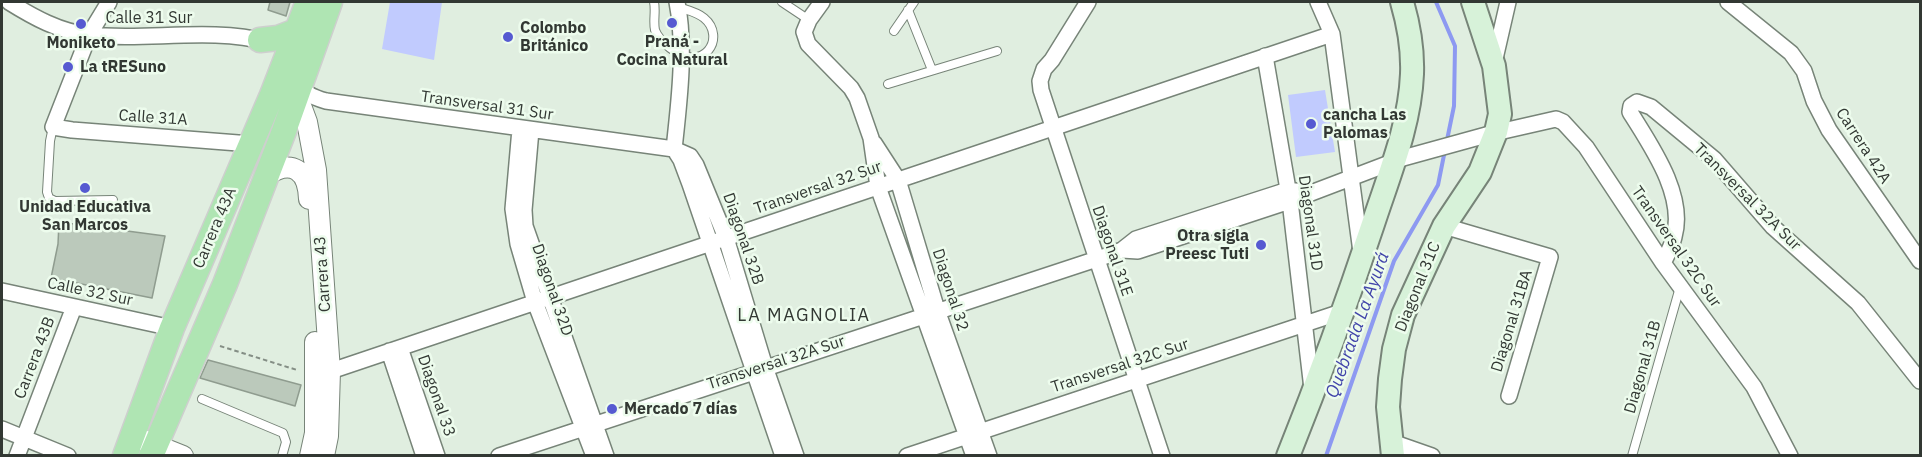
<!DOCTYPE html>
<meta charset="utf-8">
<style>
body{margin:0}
#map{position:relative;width:1922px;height:457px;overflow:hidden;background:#e0eee0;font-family:"IBM Plex Sans",sans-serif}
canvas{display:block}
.frame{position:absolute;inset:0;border:3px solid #323833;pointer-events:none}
</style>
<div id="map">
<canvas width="1922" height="457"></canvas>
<div class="frame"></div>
</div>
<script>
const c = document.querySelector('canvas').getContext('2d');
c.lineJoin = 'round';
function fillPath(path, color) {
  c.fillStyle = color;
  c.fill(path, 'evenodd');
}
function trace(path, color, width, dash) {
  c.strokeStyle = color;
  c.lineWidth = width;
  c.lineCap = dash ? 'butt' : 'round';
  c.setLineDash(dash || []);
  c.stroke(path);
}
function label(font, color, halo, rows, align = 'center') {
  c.font = font + ' "IBM Plex Sans",sans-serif';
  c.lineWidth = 5;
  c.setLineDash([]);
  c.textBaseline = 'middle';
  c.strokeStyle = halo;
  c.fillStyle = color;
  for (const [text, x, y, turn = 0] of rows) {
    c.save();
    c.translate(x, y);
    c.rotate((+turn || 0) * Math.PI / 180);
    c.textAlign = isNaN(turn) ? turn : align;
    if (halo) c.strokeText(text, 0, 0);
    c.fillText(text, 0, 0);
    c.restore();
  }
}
fillPath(new Path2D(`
 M390,2H442L434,60L382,49Z
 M1325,90L1335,152L1296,157L1288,95Z`), '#c1cbfe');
trace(new Path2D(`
 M1436,2L1455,46L1454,106L1447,140
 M1326,456L1394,261L1438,185L1445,150`), '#8d99f1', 4);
const building = new Path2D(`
 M270,2H290L286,16L268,10Z
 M59,222L165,236L152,298L51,278L58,244Z
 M208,360L301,385L295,406L200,378Z`);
fillPath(building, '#bbc9bb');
trace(building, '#8f9c8f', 1.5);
const service = new Path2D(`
 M654,2C656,11 653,21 655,30C657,36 665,44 670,48C704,75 727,37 704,18C697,12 687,10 678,7
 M782,2L809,20
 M908,10L932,70
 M894,31L914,2
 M888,84L997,51
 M53,127L50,141L47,192L49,198L55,201L113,200
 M202,399L283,433L286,442L282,456
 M1632,456L1680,287`);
const minor = new Path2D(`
 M9,2C33,17 60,32 89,35C148,41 210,27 268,42
 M109,2L89,35L53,127L72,130L251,144
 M677,2C686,48 679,103 674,149L681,160L690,184L783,456
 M822,2L809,20L804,32L808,44L851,88L857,98L871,138L878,187L974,456
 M1088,2L1052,60L1044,69L1040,81L1041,90L1162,456
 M1318,2L1332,34L1361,252
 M1728,2L1791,53L1804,71L1814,101L1829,130L1920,261
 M1265,56L1290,201L1312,389
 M1494,63L1508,2
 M296,82C302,93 315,98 326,101L674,149L690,156L696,165L726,238L765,367L796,456
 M520,129L513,209L518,244L535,302L594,456
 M531,130L524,210L525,226L606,456
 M874,143L898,180L937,310L989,456
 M1444,226L1550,257L1509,396
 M1122,250L1138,251L1290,201L1403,158L1490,134L1556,119L1563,122L1586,147L1663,263L1754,387L1790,456
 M1663,263C1667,255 1672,246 1674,237C1686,195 1651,146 1630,112L1631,106L1637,102L1651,107L1714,159L1773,227L1858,303L1920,381
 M2,291L172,328
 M400,348L437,456
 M389,351L424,456
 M322,374L1332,34
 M2,429L68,456
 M1392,442L1432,456
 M17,456L74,307
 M499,456L1106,256L1122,250L1136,239L1288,190L1308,193
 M907,456L1344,311`);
const tertiary = new Path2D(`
 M297,95L307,122L316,170L330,371L328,436L324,456
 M267,175C292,159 308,170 309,199
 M133,436L183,456
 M310,456L315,433V342`);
const secondary = new Path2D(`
 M1288,456C1319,379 1347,302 1373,224C1389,175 1410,125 1412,74C1413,48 1409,26 1402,2
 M1393,456L1388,407L1390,379L1394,349L1403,315L1444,226L1480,172L1496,132L1500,114L1494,66L1473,2`);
const primary = new Path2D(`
 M260,40L278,38L296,31
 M125,456L172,328L272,95L308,2
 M151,456L225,284L284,131L330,2`);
trace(service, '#778478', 10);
trace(minor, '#778478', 18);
trace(tertiary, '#778478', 22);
trace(secondary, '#778478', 26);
trace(primary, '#cecfce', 27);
trace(new Path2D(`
 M220,346L297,370`), '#848e85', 2, [4.5, 3]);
trace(service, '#fff', 8);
trace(minor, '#fff', 15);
trace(tertiary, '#fff', 20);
trace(secondary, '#d7f2d9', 22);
trace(primary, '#afe5b3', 24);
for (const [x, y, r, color] of [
 [672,23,6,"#565ad1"],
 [81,24,6,"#565ad1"],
 [508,37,6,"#565ad1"],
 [68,67,6,"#565ad1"],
 [1311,124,6,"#565ad1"],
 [85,188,6,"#565ad1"],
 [1261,245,6,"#565ad1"],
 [612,409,6,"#565ad1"]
]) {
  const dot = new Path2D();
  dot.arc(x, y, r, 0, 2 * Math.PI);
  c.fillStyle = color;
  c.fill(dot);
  trace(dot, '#edfced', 2);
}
label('16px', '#323833', '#edfced', [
 ["Calle 31 Sur",149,18],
 ["Transversal 31 Sur",487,106,8],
 ["Calle 31A",153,118,4],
 ["Carrera 42A",1863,146,57],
 ["Transversal 32 Sur",818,188,-19],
 ["Transversal 32A Sur",1747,197,45],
 ["Diagonal 31D",1310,223,82],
 ["Carrera 43A",215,228,-67],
 ["Diagonal 32B",743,239,71],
 ["Transversal 32C Sur",1676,247,55],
 ["Diagonal 31E",1112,251,71],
 ["Carrera 43",323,274,-94],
 ["Diagonal 31C",1418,287,-68],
 ["Diagonal 32D",552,290,71],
 ["Diagonal 32",950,290,72],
 ["Calle 32 Sur",90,292,12],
 ["Diagonal 31BA",1512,321,-73],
 ["Carrera 43B",35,358,-69],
 ["Transversal 32A Sur",776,363,-18],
 ["Transversal 32C Sur",1120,366,-18],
 ["Diagonal 31B",1643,367,-74],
 ["Diagonal 33",436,396,71]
]);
label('bold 16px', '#323833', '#edfced', [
 ["Colombo",520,28],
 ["Británico",520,46],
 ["Praná -",672,42,"center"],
 ["Cocina Natural",672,60,"center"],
 ["Moniketo",81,43,"center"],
 ["La tRESuno",80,67],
 ["cancha Las",1323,115],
 ["Palomas",1323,133],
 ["Unidad Educativa",85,207,"center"],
 ["San Marcos",85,225,"center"],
 ["Otra sigla",1249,236,"right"],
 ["Preesc Tuti",1249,254,"right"],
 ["Mercado 7 días",624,409]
], 'left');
c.letterSpacing = '1.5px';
label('18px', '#323833', '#edfced', [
 ["LA MAGNOLIA",804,316]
]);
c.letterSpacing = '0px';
label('italic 18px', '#4245aa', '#edfced', [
 ["Quebrada La Ayurá",1358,325,-70]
]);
</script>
